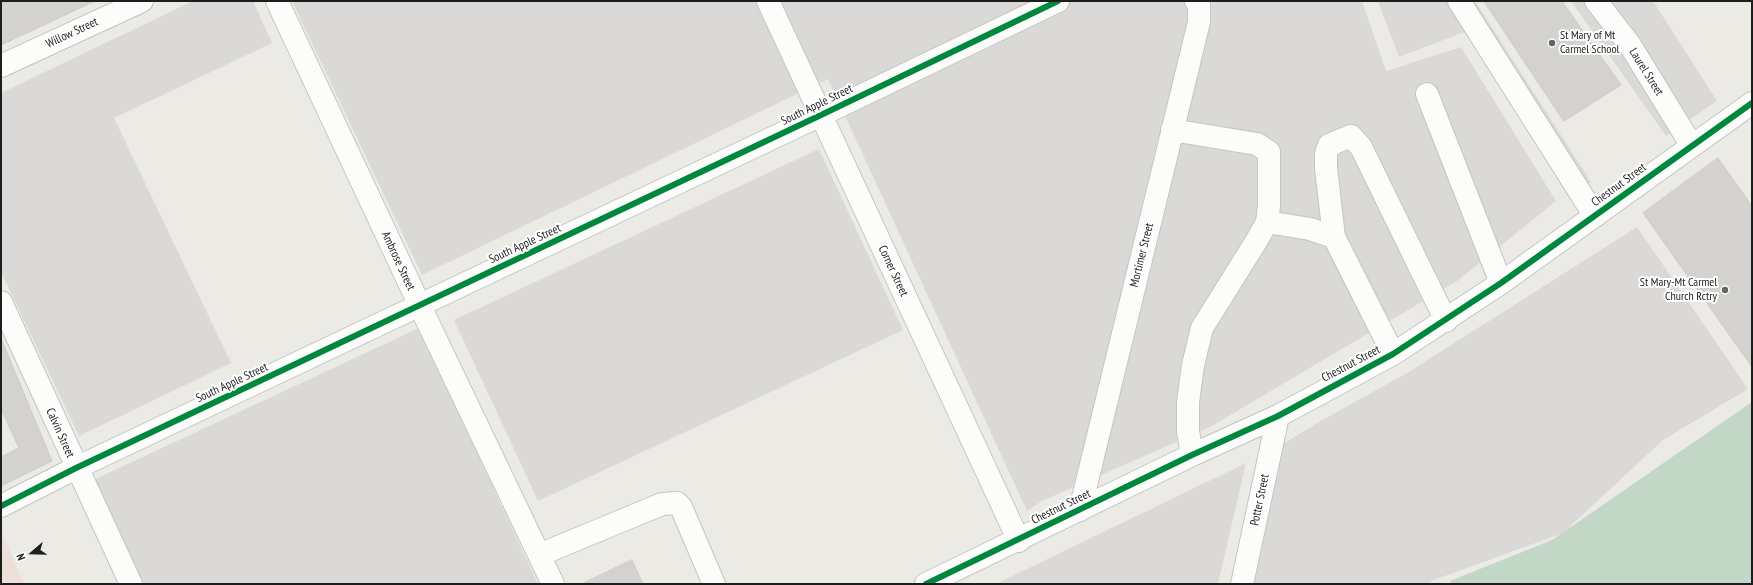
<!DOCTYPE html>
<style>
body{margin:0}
#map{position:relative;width:1753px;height:585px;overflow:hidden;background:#ebeae5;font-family:"PT Sans Narrow",sans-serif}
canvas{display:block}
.frame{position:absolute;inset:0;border:2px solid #1d1d1d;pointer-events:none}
.north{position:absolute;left:12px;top:533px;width:40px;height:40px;-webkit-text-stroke:3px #fff;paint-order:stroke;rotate:250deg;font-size:11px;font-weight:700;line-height:16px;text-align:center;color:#1d1d1d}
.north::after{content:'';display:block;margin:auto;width:14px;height:18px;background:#1d1d1d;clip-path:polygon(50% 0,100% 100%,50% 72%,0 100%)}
</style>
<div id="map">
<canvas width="1753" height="585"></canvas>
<div class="frame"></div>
<div class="north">N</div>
</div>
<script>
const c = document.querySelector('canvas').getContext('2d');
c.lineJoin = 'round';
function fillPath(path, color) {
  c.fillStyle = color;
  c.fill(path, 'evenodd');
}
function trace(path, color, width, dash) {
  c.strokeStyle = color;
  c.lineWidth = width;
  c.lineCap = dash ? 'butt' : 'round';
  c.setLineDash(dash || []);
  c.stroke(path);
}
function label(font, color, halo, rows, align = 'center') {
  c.font = font + ' "PT Sans Narrow",sans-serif';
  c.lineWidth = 4;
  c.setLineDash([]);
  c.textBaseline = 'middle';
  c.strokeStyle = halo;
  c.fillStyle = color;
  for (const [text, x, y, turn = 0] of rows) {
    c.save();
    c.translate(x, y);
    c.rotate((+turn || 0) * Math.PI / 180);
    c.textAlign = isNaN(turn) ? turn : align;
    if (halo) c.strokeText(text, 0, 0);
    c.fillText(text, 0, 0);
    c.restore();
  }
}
fillPath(new Path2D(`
 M193,1H253L272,43L114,118L231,363L79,436L1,272V93Z
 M292,1H1362L1386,71L1461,47L1556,201L1457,281L1210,427L1042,501L1027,511L828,79L422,275Z
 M1378,1H1475L1591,182L1569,198L1467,31L1399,57Z
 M1571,1H1653L1717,101L1666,136Z
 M819,149L903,330L538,501L454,320Z
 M1637,227L1748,389L1663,440L1563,533L1431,581V584H1254L1281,445L1319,422L1407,373Z
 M419,328L538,584H134L87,483Z
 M1246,463L1218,584H996Z`), '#dad9d7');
fillPath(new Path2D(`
 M1,531L24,584H1Z`), '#eedfd9');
fillPath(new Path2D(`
 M1752,402V584H1450V581L1552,540Z`), '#c3d7c7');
const building = new Path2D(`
 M1,1H95L1,45Z
 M1484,1H1562L1621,85L1564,121Z
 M1718,158L1752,206V367L1643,213Z
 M1,338L52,461L1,486Z
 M1,409L19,448L1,457Z
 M632,560L643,584H582Z`);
fillPath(building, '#d3d2ce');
trace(building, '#ceccc6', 1);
const minor = new Path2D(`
 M277,1L420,306L553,584
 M768,1L1019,541
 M1459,1L1595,216
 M1596,1L1630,45L1692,146
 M1,66L142,1
 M1427,94L1501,283
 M1172,130L1257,144L1269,152V206L1267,222L1257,240L1202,328L1193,365L1188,402V431L1192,455
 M1267,222L1310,229L1334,237
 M1,302L131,584
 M1393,354L1334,237L1326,168V154L1329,145L1351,136L1361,147L1446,321
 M1,506L76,468L821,115L1058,1
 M1080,510L1199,22V4L1196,1
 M539,555L662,504L677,503L681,507L714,584
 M926,584L1192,455L1278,416L1393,354L1501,283L1752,103
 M1242,584L1278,416`);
trace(minor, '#c4c4c1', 24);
trace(minor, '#fcfcfb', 22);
trace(new Path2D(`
 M1,506L76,468L821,115L1058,1
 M926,584L1192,455L1278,416L1393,354L1501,283L1752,103`), '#00873e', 6);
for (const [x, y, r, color] of [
 [1552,43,4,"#656563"],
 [1725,290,4,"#656563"]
]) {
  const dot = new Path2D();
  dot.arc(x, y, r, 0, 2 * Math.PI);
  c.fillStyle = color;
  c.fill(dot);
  trace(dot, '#fff', 1.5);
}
label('12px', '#1d1d1d', '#fff', [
 ["Willow Street",72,33,-25],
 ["Laurel Street",1646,72,58],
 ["South Apple Street",817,105,-26],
 ["Chestnut Street",1619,185,-36],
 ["South Apple Street",525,244,-25],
 ["Mortimer Street",1142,255,-76],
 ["Ambrose Street",398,261,65],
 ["Corner Street",893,271,65],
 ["Chestnut Street",1351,364,-28],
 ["South Apple Street",232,383,-25],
 ["Calvin Street",60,433,66],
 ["Potter Street",1260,500,-78],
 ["Chestnut Street",1061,507,-26]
]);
label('12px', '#1d1d1d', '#fff', [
 ["St Mary of Mt",1560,36],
 ["Carmel School",1560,50],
 ["St Mary-Mt Carmel",1717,283,"right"],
 ["Church Rctry",1717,297,"right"]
], 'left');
</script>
